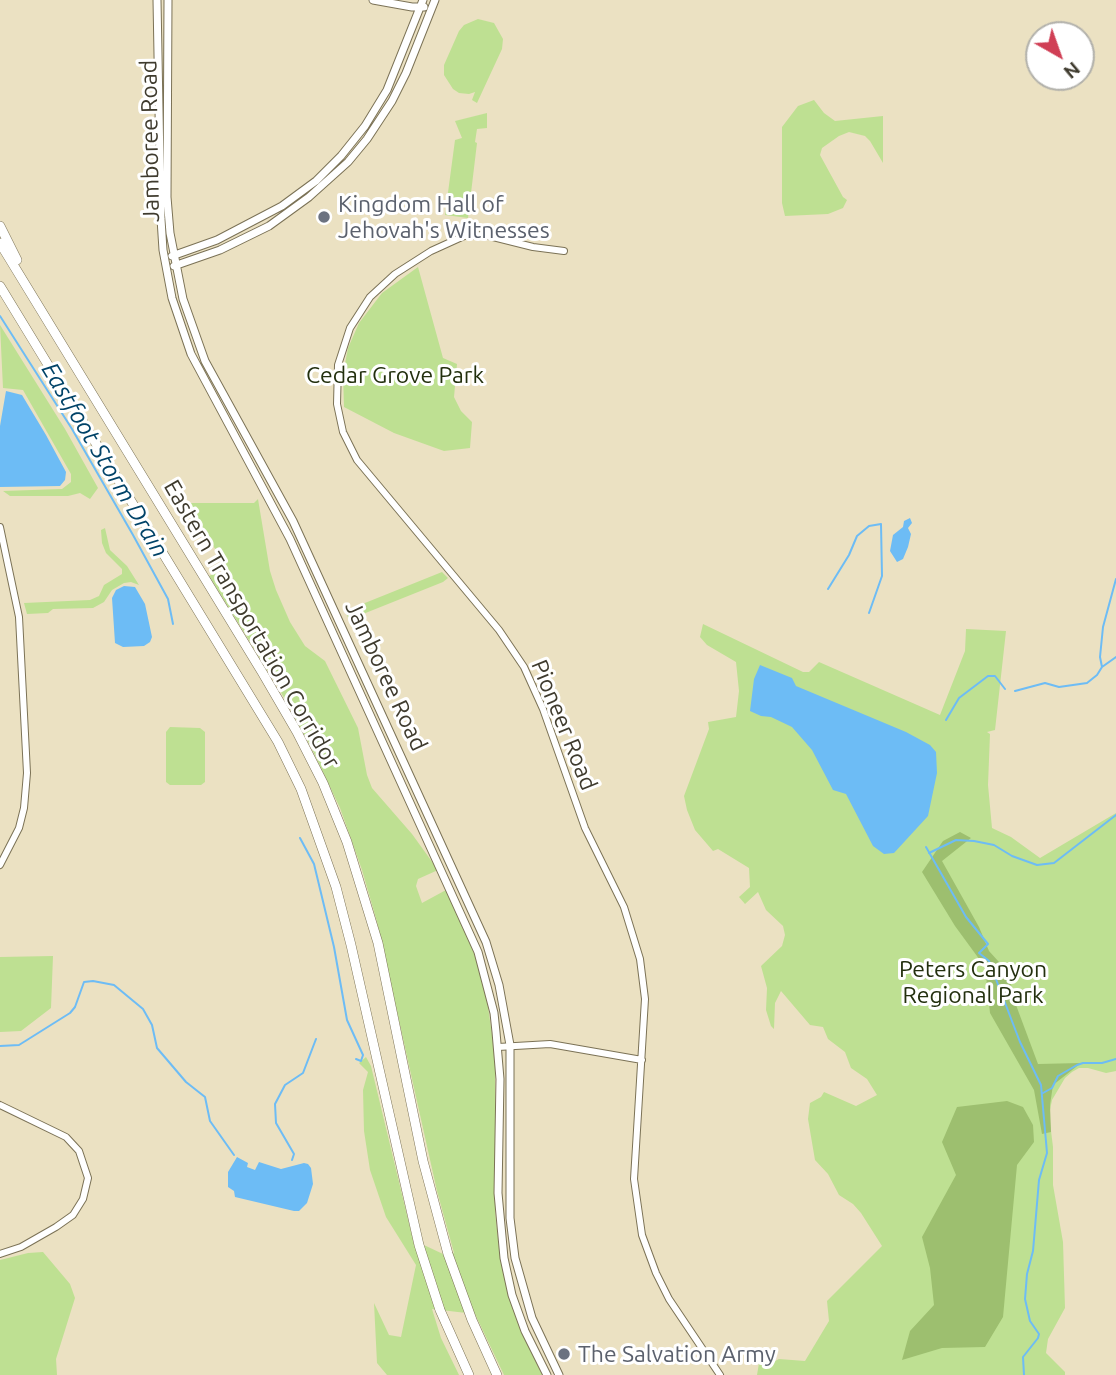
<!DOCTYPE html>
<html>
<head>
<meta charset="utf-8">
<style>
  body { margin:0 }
  #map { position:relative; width:1116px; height:1375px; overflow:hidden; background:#ebe1c2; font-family:Ubuntu,sans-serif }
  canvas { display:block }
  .north { position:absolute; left:1025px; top:21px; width:70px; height:70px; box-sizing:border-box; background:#fff; border:2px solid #b2b1ab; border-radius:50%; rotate:140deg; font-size:19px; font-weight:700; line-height:28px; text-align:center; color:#3f3b2e }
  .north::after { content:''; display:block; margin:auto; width:24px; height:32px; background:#d03f55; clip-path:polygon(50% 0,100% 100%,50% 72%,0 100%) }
</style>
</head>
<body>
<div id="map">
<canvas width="1116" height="1375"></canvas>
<div class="north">N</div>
</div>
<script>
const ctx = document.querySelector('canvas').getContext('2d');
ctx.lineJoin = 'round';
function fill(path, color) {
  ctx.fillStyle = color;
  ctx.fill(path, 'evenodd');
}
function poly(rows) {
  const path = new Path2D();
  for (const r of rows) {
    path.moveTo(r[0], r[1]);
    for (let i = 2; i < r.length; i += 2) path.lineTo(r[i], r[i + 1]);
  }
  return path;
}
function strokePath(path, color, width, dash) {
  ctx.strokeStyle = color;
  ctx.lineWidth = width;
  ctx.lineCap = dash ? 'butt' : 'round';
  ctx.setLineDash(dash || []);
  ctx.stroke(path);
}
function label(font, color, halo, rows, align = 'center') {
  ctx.font = font + ' Ubuntu,sans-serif';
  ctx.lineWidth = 6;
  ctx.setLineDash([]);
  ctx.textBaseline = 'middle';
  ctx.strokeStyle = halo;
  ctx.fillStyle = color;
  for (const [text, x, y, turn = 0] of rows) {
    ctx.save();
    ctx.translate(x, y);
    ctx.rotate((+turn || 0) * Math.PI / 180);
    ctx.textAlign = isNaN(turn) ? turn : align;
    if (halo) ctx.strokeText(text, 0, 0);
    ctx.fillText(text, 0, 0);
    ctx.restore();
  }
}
fill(poly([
  [478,19,494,23,503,39,502,49,477,103,472,100,475,92,469,94,459,93,453,89,444,75,444,65,459,31,464,25],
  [814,100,824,113,835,121,883,116,883,163,870,141,865,136,849,132,839,136,822,148,820,155,843,197,847,200,843,208,828,214,785,216,782,203,782,127,798,106],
  [487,113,487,128,477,129,475,142,477,143,468,218,445,215,455,140,462,138,455,121],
  [418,267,443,358,457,364,454,397,461,411,472,422,470,448,444,451,394,433,344,407,343,374,348,348,359,323,382,293],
  [0,325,65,429,98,488,90,499,80,493,68,496,10,496,3,491,62,489,71,482,71,474,23,390,3,388],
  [258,499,270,571,276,590,290,622,305,646,325,661,358,728,367,775,372,788,412,834,438,870,418,879,416,886,422,903,446,890,468,936,485,986,495,1056,495,1212,500,1256,517,1321,542,1375,504,1375,475,1314,432,1309,441,1338,459,1375,387,1375,377,1363,374,1303,389,1335,401,1337,416,1265,386,1217,370,1170,364,1131,363,1090,368,1072,359,1063,366,1057,371,1066,414,1244,426,1246,443,1254,454,1253,437,1191,377,922,362,870,340,808,310,745,278,687,209,576,215,573,231,585,234,581,188,503,254,503],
  [105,528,110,550,127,566,139,585,131,582,124,583,112,590,104,602,93,608,53,609,48,613,27,614,24,603,90,600,99,596,104,585,122,574,122,569,106,553,102,543,101,530],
  [442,572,448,578,443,582,363,614,355,620,354,630,345,611],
  [703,624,803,672,809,672,819,662,940,715,965,651,966,629,1006,631,995,730,987,732,990,734,988,785,992,828,1011,837,1040,858,1116,813,1116,1071,1106,1073,1088,1068,1079,1068,1072,1072,1065,1078,1052,1100,1049,1115,1053,1147,1053,1185,1063,1242,1065,1308,1048,1339,1046,1353,1065,1372,1065,1375,757,1375,759,1363,769,1364,779,1359,805,1361,829,1321,827,1301,882,1246,861,1213,853,1204,839,1195,828,1174,815,1160,808,1119,810,1103,821,1097,824,1092,856,1106,877,1095,867,1079,851,1068,845,1052,828,1039,823,1027,810,1025,781,991,775,1003,774,1029,771,1026,766,1010,767,988,761,966,782,946,785,935,783,926,766,910,758,892,745,904,739,897,750,887,749,868,718,849,713,851,695,830,687,810,684,796,709,729,708,722,736,717,739,691,736,662,707,645,700,637],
  [170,727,200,728,205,732,205,782,201,785,170,785,166,782,166,732],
  [53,956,51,1008,21,1031,0,1032,0,957],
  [43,1252,70,1284,75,1298,56,1359,57,1375,0,1375,0,1260,28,1253]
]), '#bee092');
fill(poly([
  [960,832,971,838,942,861,979,927,989,951,1008,972,1016,1005,1038,1064,1081,1063,1053,1085,1050,1105,1051,1132,1042,1134,1034,1090,990,1013,985,967,955,926,922,872,943,841],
  [1007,1101,1023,1107,1033,1125,1034,1142,1017,1165,1003,1317,985,1347,942,1348,902,1360,910,1331,934,1305,930,1268,922,1237,956,1175,942,1142,957,1107]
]), '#9dbf6f');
fill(poly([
  [6,391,22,395,46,435,66,472,65,480,60,486,0,487,0,426],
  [910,518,912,523,908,528,911,534,908,547,903,559,897,562,890,551,893,535,903,527,904,521],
  [124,586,135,587,145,604,152,637,150,642,144,646,123,647,115,643,112,598,116,590],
  [760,665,792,678,796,686,906,732,930,745,936,752,937,773,928,816,894,853,884,854,873,846,846,794,833,790,812,750,792,727,771,717,761,716,750,711,754,679],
  [237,1157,248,1163,247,1167,255,1170,259,1162,281,1169,304,1163,308,1164,311,1168,313,1184,307,1203,299,1211,294,1211,235,1197,234,1191,228,1187,228,1172]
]), '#6dbcf5');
strokePath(poly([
  [0,316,72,429,133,535,168,599,173,624],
  [828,589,849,555,857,536,869,526,881,524,882,576,869,613],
  [1102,667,1100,657,1103,627,1116,579],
  [1015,691,1045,683,1059,687,1087,683,1097,675,1102,667,1116,657],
  [946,720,959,698,988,676,995,676,1005,689],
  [300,838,314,864,334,947,347,1020,363,1055,361,1061,356,1059],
  [926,847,966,917,988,944,979,953,989,961,1020,1042,1041,1085,1047,1153,1039,1180,1033,1251,1027,1274,1025,1299,1030,1321,1039,1334,1038,1338,1023,1357,1024,1375],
  [929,853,956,840,974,841,994,845,1012,856,1037,865,1054,863,1116,815],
  [0,1046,19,1045,70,1013,75,1007,84,982,93,981,114,985,143,1009,152,1025,157,1048,186,1082,205,1097,210,1121,234,1155],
  [1043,1093,1052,1088,1058,1076,1077,1065,1083,1063,1102,1063,1116,1059],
  [292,1160,294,1154,276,1123,275,1104,285,1085,303,1073,316,1039]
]), '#6dbcf5', 2);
const minor = poly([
  [564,251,533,247,485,235,464,236,431,251,395,274,370,297,350,328,338,365,337,404,343,432,357,460,499,630,524,667,543,709,585,828,624,907,640,959,645,999,634,1179,642,1235,656,1273,669,1299,720,1375],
  [0,527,19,617,27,773,24,808,19,828,0,865],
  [498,1047,550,1044,642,1060],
  [0,1105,66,1137,79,1151,88,1178,83,1199,73,1215,56,1227,21,1247,0,1254]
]);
const major = poly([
  [157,0,161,219,163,250,172,298,191,354,290,539,478,952,494,1013,496,1032,500,1079,498,1193,504,1258,512,1295,525,1331,547,1375],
  [168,0,167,197,170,233,183,299,205,361,293,521,486,942,499,985,510,1045,510,1218,515,1258,532,1318,559,1375],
  [373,0,412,7,424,7],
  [172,256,217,240,282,206,316,181,341,156,365,126,387,90,423,0],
  [174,266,220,250,269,226,309,197,348,162,367,139,392,101,406,73,435,0]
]);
const highway = poly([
  [0,226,17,260],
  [0,243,262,672,297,732,323,783,347,842,378,943,423,1161,448,1254,472,1320,497,1375],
  [0,286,278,742,301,789,336,887,351,945,419,1245,440,1310,469,1375]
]);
strokePath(minor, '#7b7256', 8);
strokePath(major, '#7b7256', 9);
strokePath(highway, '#7b7256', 10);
strokePath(minor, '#fff', 6);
strokePath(major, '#fff', 7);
strokePath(highway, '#fff', 9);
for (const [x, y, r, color] of [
  [324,217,7,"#6b7280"],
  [564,1354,7,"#6b7280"]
]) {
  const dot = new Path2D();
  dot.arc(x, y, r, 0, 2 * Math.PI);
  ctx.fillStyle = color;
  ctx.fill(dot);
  strokePath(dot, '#fff', 2.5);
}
label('23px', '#3f3b2e', '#fff', [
  ["Jamboree Road",150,141,-91],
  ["Eastern Transportation Corridor",252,624,60],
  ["Jamboree Road",386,676,65],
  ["Pioneer Road",564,725,68]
]);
label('23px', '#5b616d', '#fff', [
  ["Kingdom Hall of",338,204],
  ["Jehovah's Witnesses",338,230],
  ["The Salvation Army",578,1354]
], 'left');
label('23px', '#23300e', '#fff', [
  ["Cedar Grove Park",395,375],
  ["Peters Canyon",973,969],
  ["Regional Park",973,995]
]);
label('italic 24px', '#014368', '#fff', [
  ["Eastfoot Storm Drain",105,460,59]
]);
</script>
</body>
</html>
